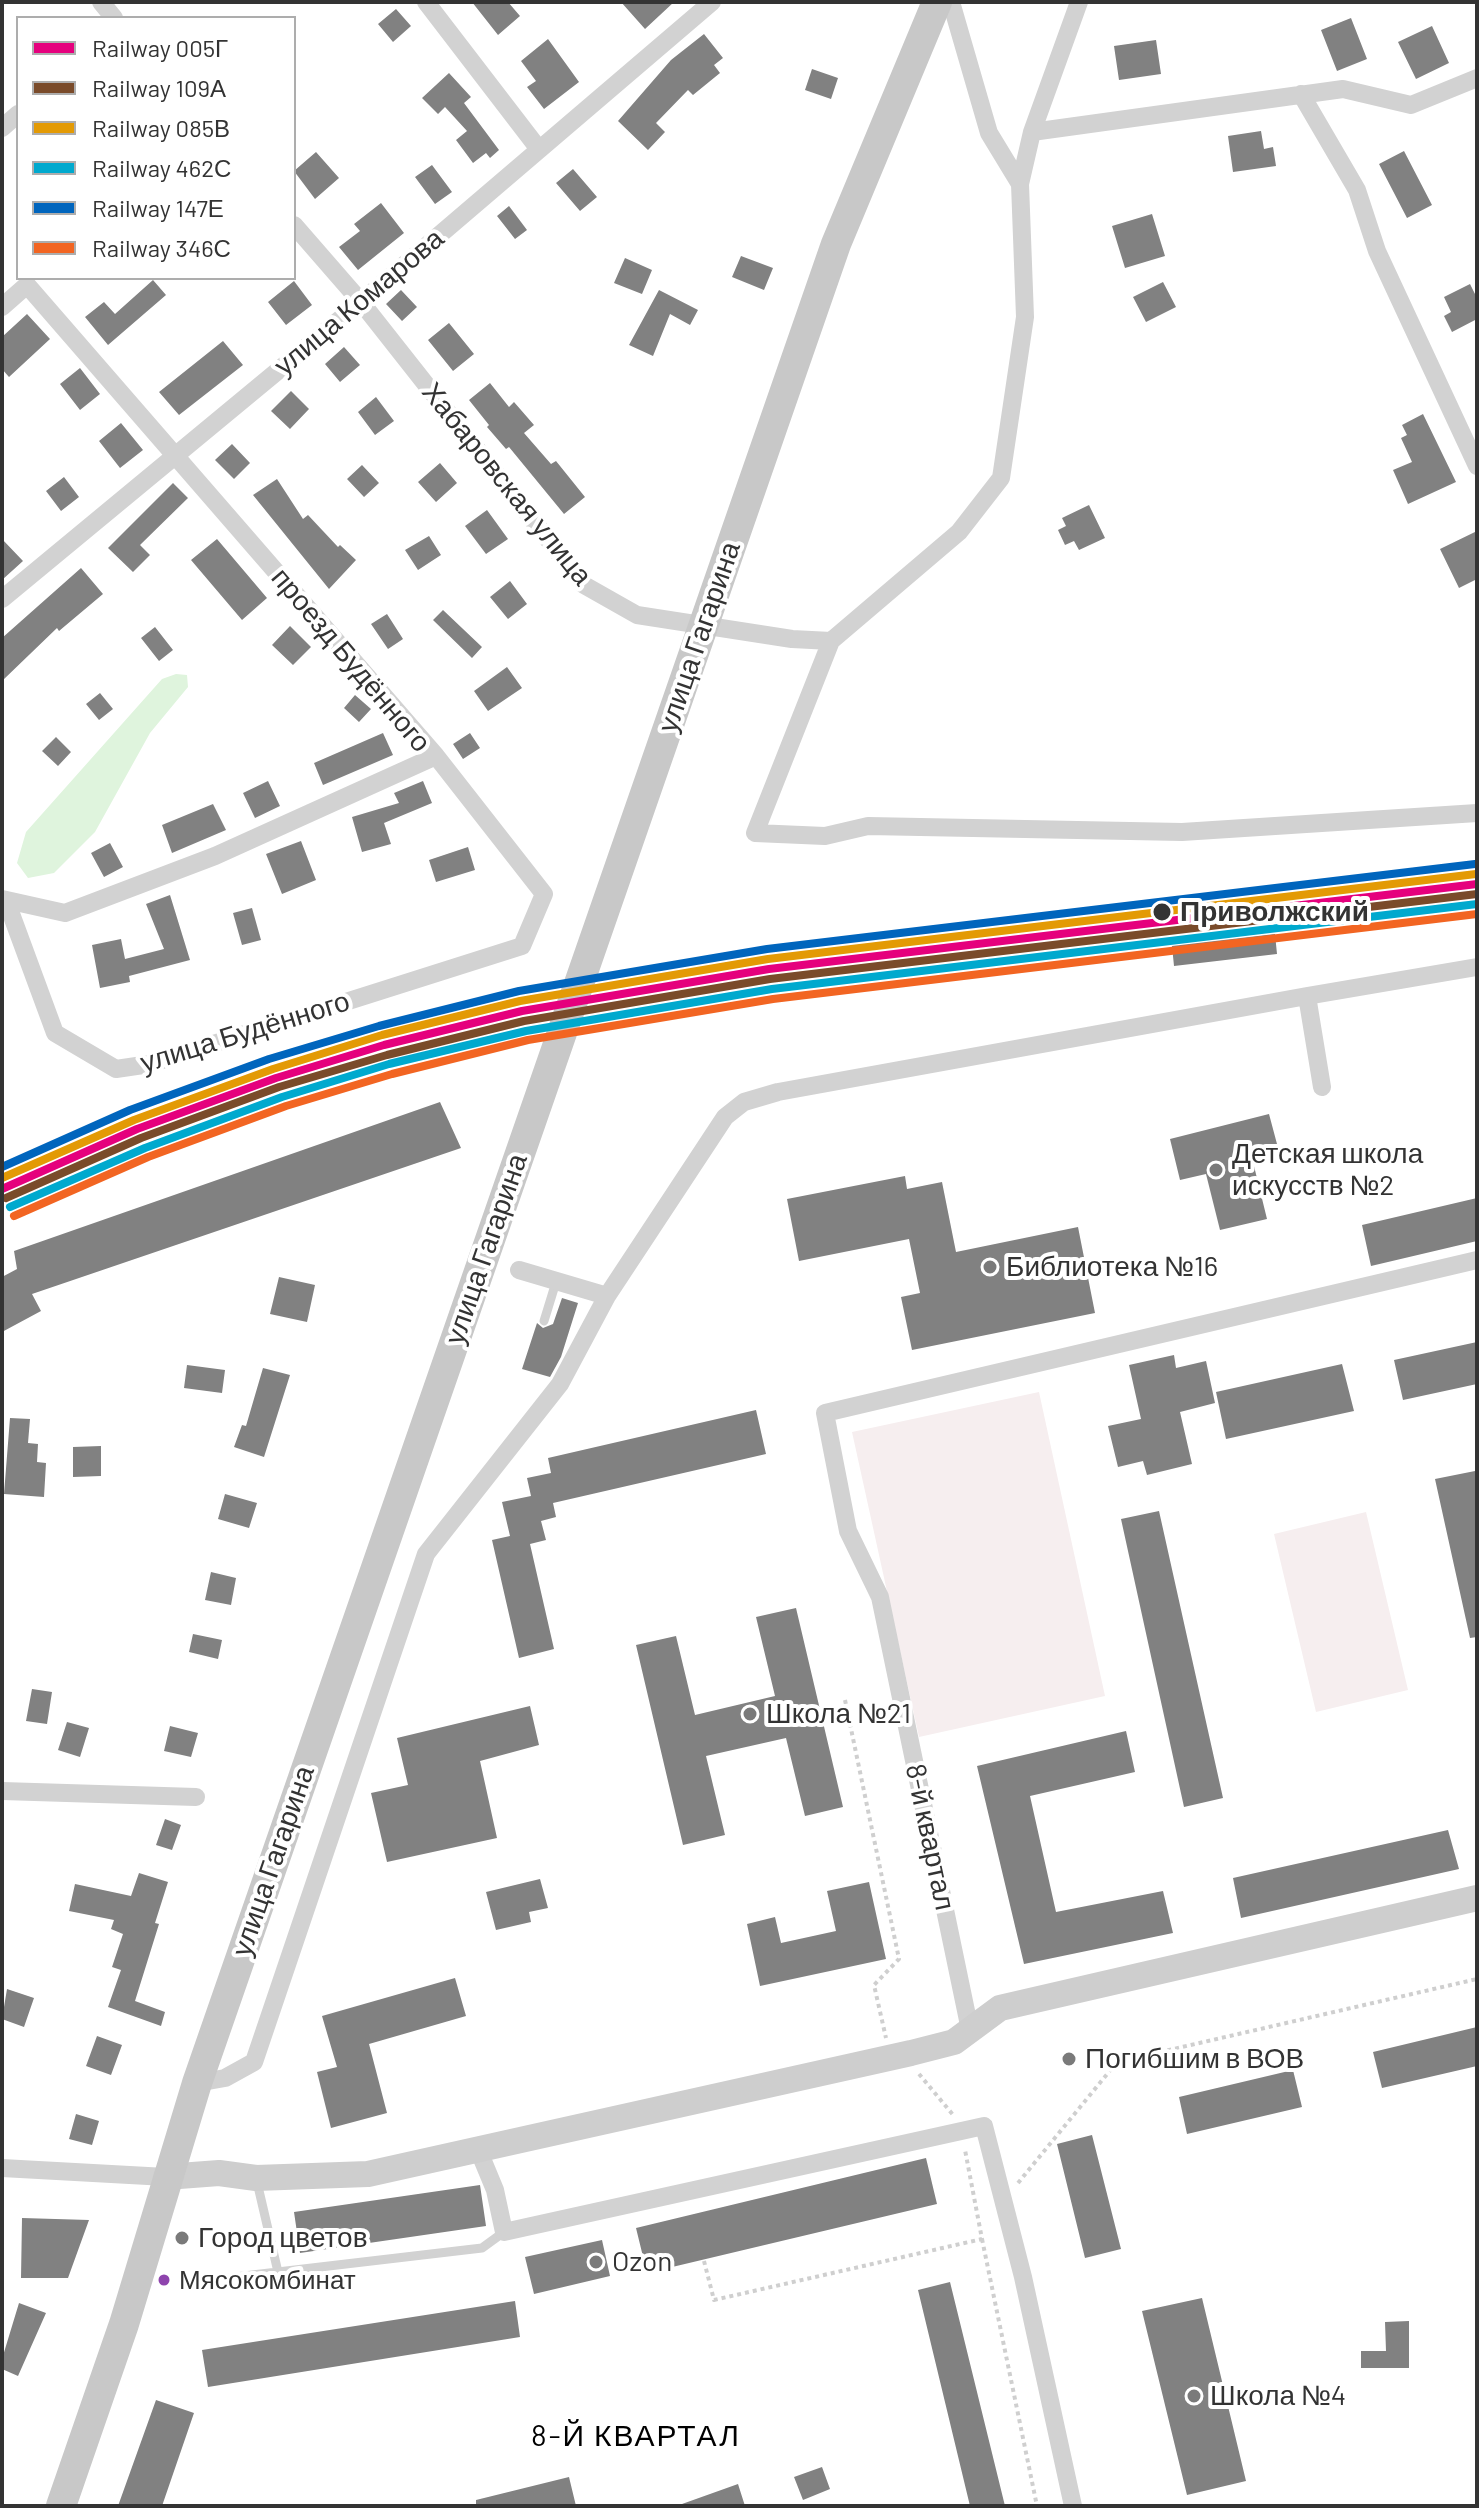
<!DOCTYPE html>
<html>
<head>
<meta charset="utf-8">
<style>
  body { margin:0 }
  #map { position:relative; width:1479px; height:2508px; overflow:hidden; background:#fff; font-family:Barlow,sans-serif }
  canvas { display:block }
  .frame { position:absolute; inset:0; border:4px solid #333; pointer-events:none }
  .legend { position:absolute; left:16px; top:16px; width:280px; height:264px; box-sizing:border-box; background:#fff; border:2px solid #adadad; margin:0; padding:10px 14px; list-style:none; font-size:24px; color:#333 }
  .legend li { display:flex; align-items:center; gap:16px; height:40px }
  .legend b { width:40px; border:2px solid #adadad }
</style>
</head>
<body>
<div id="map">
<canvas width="1479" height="2508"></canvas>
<div class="frame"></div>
<ul class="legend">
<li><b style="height:10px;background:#e5007d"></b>Railway 005Г</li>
<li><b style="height:10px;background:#7a4b2a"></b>Railway 109А</li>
<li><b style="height:10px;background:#e39a05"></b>Railway 085В</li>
<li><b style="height:10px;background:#00a9ce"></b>Railway 462С</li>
<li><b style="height:10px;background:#0065bd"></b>Railway 147Е</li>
<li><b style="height:10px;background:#f26522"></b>Railway 346С</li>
</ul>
</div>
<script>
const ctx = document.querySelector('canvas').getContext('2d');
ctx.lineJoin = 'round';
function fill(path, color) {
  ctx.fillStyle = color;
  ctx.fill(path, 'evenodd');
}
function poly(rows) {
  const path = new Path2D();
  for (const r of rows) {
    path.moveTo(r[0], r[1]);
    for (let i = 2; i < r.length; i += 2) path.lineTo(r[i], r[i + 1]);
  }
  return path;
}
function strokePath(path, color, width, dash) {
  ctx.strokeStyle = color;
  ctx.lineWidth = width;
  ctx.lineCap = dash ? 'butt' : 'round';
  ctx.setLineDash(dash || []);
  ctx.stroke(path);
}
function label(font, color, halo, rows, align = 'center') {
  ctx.font = font + ' Barlow,sans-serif';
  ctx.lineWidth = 8;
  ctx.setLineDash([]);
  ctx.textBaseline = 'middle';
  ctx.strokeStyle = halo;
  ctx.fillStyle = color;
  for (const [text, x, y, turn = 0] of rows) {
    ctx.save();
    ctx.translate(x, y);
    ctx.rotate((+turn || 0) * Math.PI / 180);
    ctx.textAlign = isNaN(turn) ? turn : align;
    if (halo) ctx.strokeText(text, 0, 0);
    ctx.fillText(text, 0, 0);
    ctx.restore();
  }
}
fill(poly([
  [1039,1392,1105,1696,919,1737,852,1432],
  [1366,1512,1408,1690,1316,1712,1274,1534]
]), '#f6eeef');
fill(poly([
  [176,674,187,675,188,687,150,733,95,832,54,873,28,878,17,863,26,832,162,679]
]), '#dff4dd');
fill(poly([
  [472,2,508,2,520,16,498,35],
  [621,2,674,2,645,29],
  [396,9,411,26,393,42,378,24],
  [1351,18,1367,59,1337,71,1321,30],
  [1432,26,1449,63,1416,79,1398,42],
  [704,34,723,58,714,65,720,73,693,95,688,90,656,123,665,132,648,150,618,121,671,60],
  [548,39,579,82,544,109,527,87,536,81,521,61],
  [1156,40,1161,74,1119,80,1114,46],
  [812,69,838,78,831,99,805,90],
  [449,73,471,97,464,103,499,150,490,158,486,153,473,163,456,140,467,131,445,107,438,114,422,98],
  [1261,131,1264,149,1273,147,1276,166,1233,172,1228,136],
  [1404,151,1432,205,1407,218,1379,164],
  [316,152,339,178,315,199,294,171],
  [432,165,452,192,435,204,415,177],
  [573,169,597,197,580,211,556,183],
  [381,203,404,233,358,270,339,247,360,231,354,224],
  [509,206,527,230,515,239,497,216],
  [1152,214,1165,256,1125,268,1112,226],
  [741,256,773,268,764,290,732,277],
  [625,258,652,270,642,294,614,283],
  [153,280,166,295,108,345,85,317,104,302,115,314],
  [294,281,312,305,286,325,268,302],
  [1163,282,1176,307,1146,322,1133,297],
  [1470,284,1477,298,1477,319,1452,332,1444,316,1451,312,1444,297],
  [401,290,417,307,402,321,386,304],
  [659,290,698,310,690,325,670,314,653,356,629,345],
  [27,314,50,339,9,377,2,369,2,337],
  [449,323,474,354,453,371,428,340],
  [223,341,243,365,179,415,159,392],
  [344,347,360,365,340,382,325,364],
  [80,368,100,394,80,410,60,384],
  [490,383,509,407,514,402,534,425,524,433,551,464,556,461,585,497,564,514,509,447,506,449,487,427,489,425,469,400],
  [291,391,309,409,290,429,271,411],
  [376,397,394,421,375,435,358,412],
  [1423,414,1456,482,1408,504,1393,470,1412,462,1401,438,1407,435,1402,425],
  [121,423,143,450,120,468,99,441],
  [232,444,250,463,234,479,215,460],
  [440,463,457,483,436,502,418,482],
  [362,465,379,483,364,497,347,479],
  [64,477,79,497,61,511,46,491],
  [277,479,303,519,308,515,338,547,340,545,356,560,329,589,253,495],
  [173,483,188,498,140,545,150,555,133,572,108,548],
  [1089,505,1105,538,1079,550,1074,541,1065,545,1058,530,1066,526,1062,518],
  [487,510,508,539,486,554,465,526],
  [1477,531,1477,579,1459,588,1440,549],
  [429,536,441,555,418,570,405,550],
  [2,539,23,561,2,580],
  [217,539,267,598,242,620,191,560],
  [81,568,103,594,59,631,57,628,2,681,2,638],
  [510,581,527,604,508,619,490,597],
  [443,610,482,647,472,658,433,620],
  [387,614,403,639,388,649,371,624],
  [290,626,311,647,293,665,272,645],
  [155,627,173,650,159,661,141,638],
  [507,667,522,688,488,711,474,691],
  [100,693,113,709,99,720,86,704],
  [355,695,371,709,359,722,344,708],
  [383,733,393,755,323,785,314,763],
  [470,733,480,748,463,759,453,744],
  [56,737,71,752,58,766,42,751],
  [268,781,280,806,255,818,243,793],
  [423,781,432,803,384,823,391,844,362,852,352,817,399,803,394,793],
  [213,804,226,830,172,853,162,825],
  [301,841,316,880,282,894,266,854],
  [110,843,123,867,104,877,91,853],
  [468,847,475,870,436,882,429,860],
  [170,895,190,960,129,976,130,982,100,988,92,945,121,939,125,959,164,949,146,904],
  [252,908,261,940,242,945,233,913],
  [1275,934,1277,954,1174,966,1172,946],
  [440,1102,461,1148,32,1294,41,1311,2,1332,2,1277,17,1269,14,1251],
  [1269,1114,1281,1159,1254,1166,1267,1219,1220,1230,1206,1174,1180,1180,1170,1139],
  [905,1176,907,1189,942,1182,956,1252,1078,1227,1095,1313,912,1350,901,1297,920,1293,909,1239,799,1261,787,1199],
  [1477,1198,1477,1241,1371,1266,1362,1225],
  [279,1277,315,1285,307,1322,270,1314],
  [562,1298,578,1303,561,1357,550,1377,522,1369,537,1323,543,1328,553,1324],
  [1477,1342,1477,1384,1403,1400,1394,1360],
  [1174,1355,1176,1368,1206,1361,1215,1403,1180,1412,1192,1464,1147,1475,1143,1461,1118,1467,1108,1426,1141,1419,1129,1365],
  [1342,1364,1354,1411,1226,1439,1216,1392],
  [187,1365,225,1370,222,1393,184,1388],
  [263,1368,290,1375,264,1457,234,1447,242,1425,246,1426],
  [756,1410,766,1454,553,1503,556,1517,541,1521,546,1540,530,1544,554,1649,519,1658,492,1540,510,1536,502,1502,531,1496,527,1478,551,1473,548,1458],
  [10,1418,30,1419,28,1443,38,1444,37,1462,46,1463,44,1497,4,1494],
  [101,1446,101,1476,73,1477,73,1447],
  [1475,1471,1477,1637,1470,1638,1435,1479],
  [225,1494,257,1503,249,1528,218,1519],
  [1159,1511,1223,1798,1184,1807,1121,1519],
  [211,1572,236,1578,231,1605,205,1600],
  [796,1608,843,1807,805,1816,786,1738,706,1756,725,1835,683,1845,636,1645,676,1636,695,1715,775,1696,756,1617],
  [193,1634,222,1640,218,1659,189,1652],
  [32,1689,52,1692,47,1724,26,1721],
  [530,1706,539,1745,480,1761,497,1838,387,1862,371,1793,408,1785,397,1738],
  [67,1722,89,1728,80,1757,58,1750],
  [170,1726,198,1733,191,1757,164,1751],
  [1126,1731,1135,1772,1030,1796,1056,1912,1163,1891,1173,1933,1024,1964,977,1766],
  [165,1819,181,1825,172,1850,156,1845],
  [1448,1830,1459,1869,1241,1918,1233,1878],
  [139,1873,168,1882,155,1923,159,1924,135,2001,165,2012,161,2026,108,2007,121,1970,112,1967,123,1934,111,1929,114,1920,69,1911,75,1884,131,1896],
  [540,1879,548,1908,529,1912,531,1922,496,1930,486,1892],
  [869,1882,886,1959,760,1986,747,1924,775,1917,781,1943,836,1931,827,1891],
  [455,1978,466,2016,369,2044,387,2113,331,2128,317,2072,337,2067,322,2016],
  [7,1989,34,1998,24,2027,2,2019],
  [1477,2027,1477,2066,1382,2088,1373,2052],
  [97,2036,122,2045,111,2075,86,2066],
  [1293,2070,1302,2107,1187,2134,1179,2097],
  [76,2114,99,2121,92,2145,69,2139],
  [1092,2135,1121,2249,1085,2258,1057,2144],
  [926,2158,937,2204,647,2273,636,2228],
  [480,2185,486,2226,300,2253,294,2212],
  [22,2218,89,2220,68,2278,21,2278],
  [602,2240,610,2276,534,2294,525,2257],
  [950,2282,1005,2506,970,2506,918,2290],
  [1202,2298,1246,2481,1187,2495,1142,2311],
  [515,2301,520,2337,208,2387,202,2350],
  [19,2303,46,2313,18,2376,2,2369,2,2359],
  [1409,2321,1409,2368,1361,2368,1361,2351,1386,2351,1385,2322],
  [156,2400,194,2413,162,2506,118,2506],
  [822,2467,830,2489,803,2500,794,2477],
  [569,2477,576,2506,476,2506,476,2500],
  [738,2484,745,2506,683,2506,682,2504]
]), '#818181');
strokePath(poly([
  [845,1700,899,1959,874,1985,886,2038],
  [919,2074,954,2116],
  [1018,2183,1117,2062,1477,1979],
  [982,2239,1037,2506],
  [704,2261,714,2300,982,2239,965,2150]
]), '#cfcfcf', 4, [4, 4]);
strokePath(poly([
  [544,1321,556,1282],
  [257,2182,278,2272],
  [201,2281,482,2248,504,2232]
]), '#d2d2d2', 9);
strokePath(poly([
  [101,2,114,18],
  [426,2,538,148],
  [951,2,989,133,1020,184,1025,317,1001,478,959,532,831,641,755,833,825,836,868,826,1182,832,1477,813],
  [1301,94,1357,190,1377,251,1477,466],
  [2,128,18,114],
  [1032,132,1343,89,1411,105,1477,78],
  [1020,184,1032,132,1079,2],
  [294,225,361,302,584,585,637,615,792,639,831,641],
  [2,307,27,285,436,756,215,856,65,913,2,899],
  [2,599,361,302,712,2],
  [6,900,55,1033,116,1069,150,1064,522,946,544,894,436,756],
  [1307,996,1477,967],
  [519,1270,607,1296],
  [2,1791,196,1797],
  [970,2030,880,1597,848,1531,825,1413,1477,1260],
  [197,2083,225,2078,254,2062,426,1554,560,1384,607,1296,725,1117,744,1102,778,1092,1307,996,1322,1087],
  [478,2149,495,2190,504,2232,984,2126,1023,2277,1073,2506],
  [2,2168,166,2177]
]), '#d2d2d2', 18);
strokePath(poly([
  [166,2177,219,2173,256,2178,368,2174,911,2053,954,2042,1000,2008,1477,1898]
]), '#cecece', 26);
strokePath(poly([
  [61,2506,124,2324,197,2083,836,244,937,2]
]), '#c8c8c8', 30);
strokePath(poly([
  [2,1189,137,1129,276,1078,384,1045,522,1011,769,969,1477,884]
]), '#e5007d', 8);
strokePath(poly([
  [6,1198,141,1138,279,1087,387,1055,524,1021,770,979,1477,894]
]), '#7a4b2a', 8);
strokePath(poly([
  [2,1178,134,1120,273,1069,382,1035,520,1001,768,959,1476,874]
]), '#e39a05', 8);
strokePath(poly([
  [10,1207,145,1148,282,1097,389,1064,526,1031,772,989,1477,904]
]), '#00a9ce', 8);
strokePath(poly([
  [2,1167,130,1110,269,1059,379,1026,519,991,767,949,1475,864]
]), '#0065bd', 8);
strokePath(poly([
  [14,1216,148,1157,286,1106,392,1074,528,1040,773,999,1477,914]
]), '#f26522', 8);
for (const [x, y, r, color] of [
  [1162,912,10,"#333"],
  [1216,1170,8,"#7a7a7a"],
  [990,1267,8,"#7a7a7a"],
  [750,1714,8,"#7a7a7a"],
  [1069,2059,8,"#7a7a7a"],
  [182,2238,8,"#7a7a7a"],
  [596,2262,8,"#7a7a7a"],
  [164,2280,7,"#8e44ad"],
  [1194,2396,8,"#7a7a7a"]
]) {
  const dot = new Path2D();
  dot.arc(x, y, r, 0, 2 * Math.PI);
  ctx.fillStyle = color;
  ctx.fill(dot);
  strokePath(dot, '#fff', 3);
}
label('26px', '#333', '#fff', [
  ["Мясокомбинат",179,2280]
], 'left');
label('28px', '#333', '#fff', [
  ["улица Комарова",359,302,-40],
  ["Хабаровская улица",507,484,51],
  ["улица Гагарина",699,637,-71],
  ["проезд Будённого",351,660,50],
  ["улица Будённого",245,1032,-17],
  ["улица Гагарина",486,1249,-71],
  ["8-й квартал",930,1837,78],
  ["улица Гагарина",273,1861,-71]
]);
label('bold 28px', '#333', '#fff', [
  ["Приволжский",1180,912]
], 'left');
label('28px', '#333', '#fff', [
  ["Детская школа",1232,1154],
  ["искусств №2",1232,1186],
  ["Библиотека №16",1006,1267],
  ["Школа №21",766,1714],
  ["Погибшим в ВОВ",1085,2059],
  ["Город цветов",198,2238],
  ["Ozon",612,2262],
  ["Школа №4",1210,2396]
], 'left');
ctx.letterSpacing = '2px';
label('30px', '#000', '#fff', [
  ["8-Й КВАРТАЛ",636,2436]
]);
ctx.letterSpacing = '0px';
</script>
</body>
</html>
